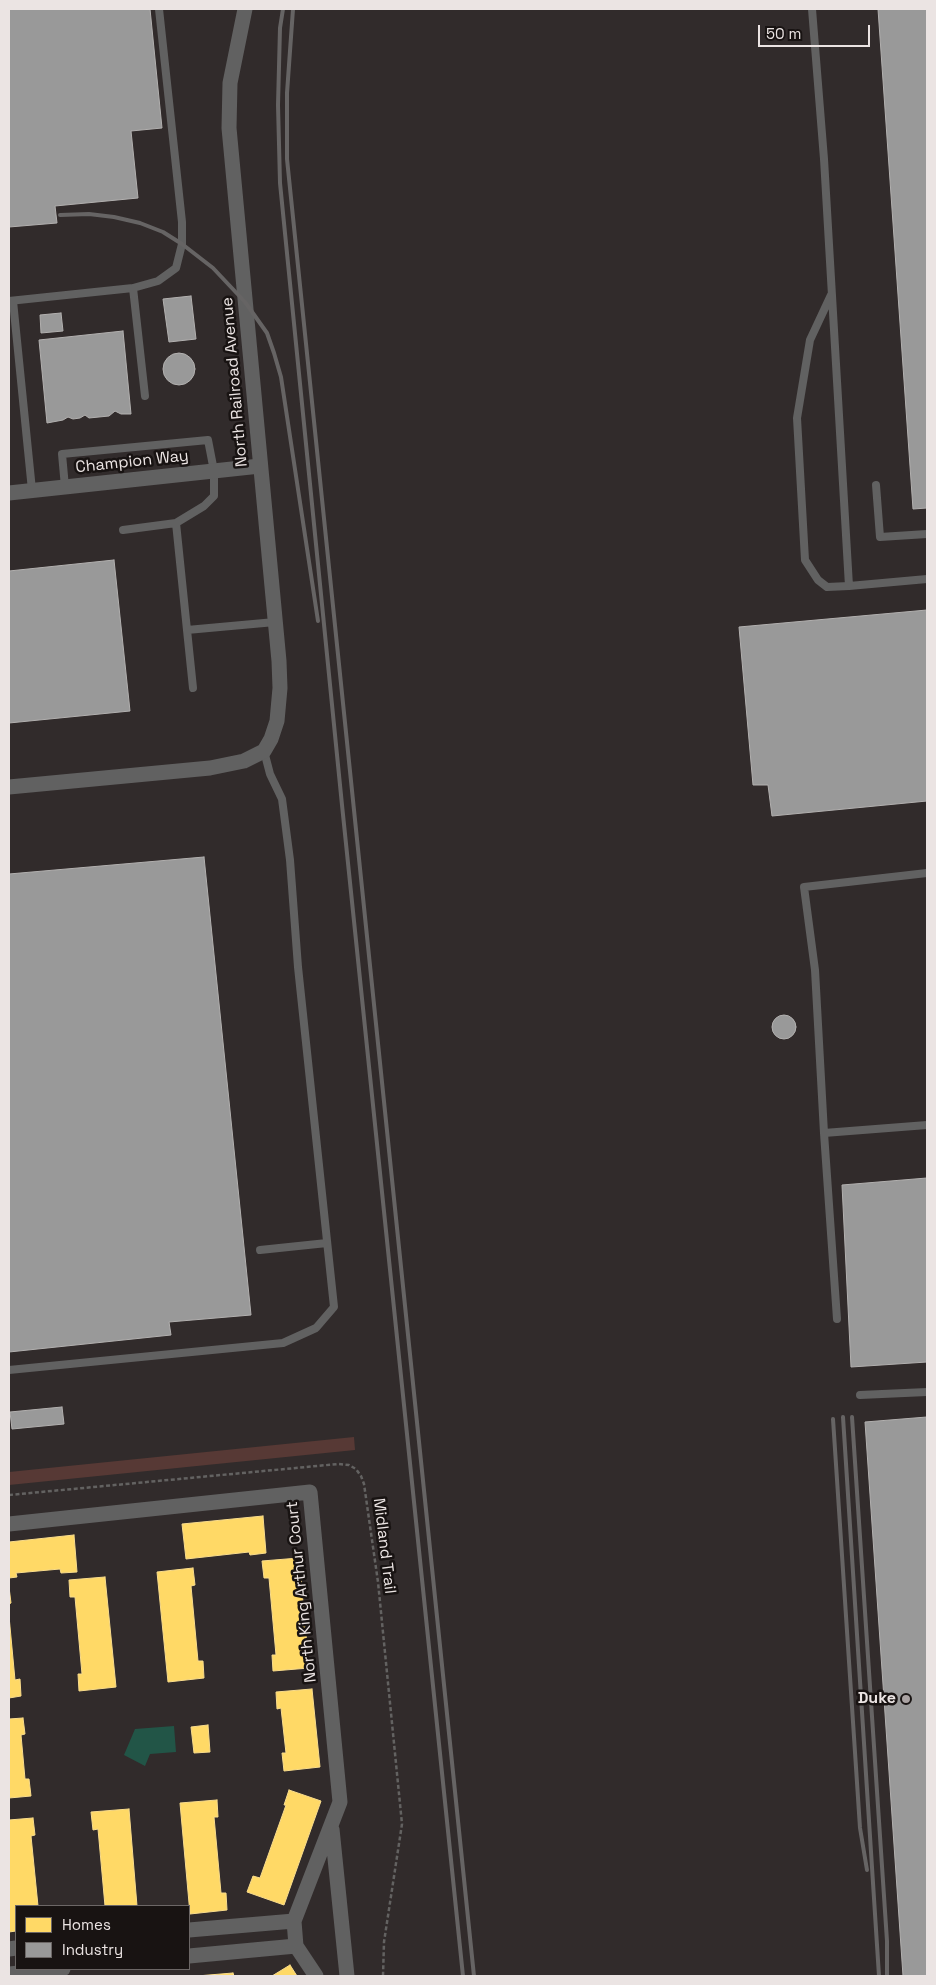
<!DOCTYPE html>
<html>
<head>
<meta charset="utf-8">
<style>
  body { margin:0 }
  #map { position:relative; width:936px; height:1985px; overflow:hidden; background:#312b2b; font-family:"Space Grotesk",sans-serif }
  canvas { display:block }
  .frame { position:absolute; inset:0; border:10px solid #ebe4e3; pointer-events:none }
  .legend { position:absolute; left:15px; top:1905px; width:175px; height:65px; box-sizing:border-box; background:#181312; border:1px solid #6c6766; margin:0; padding:6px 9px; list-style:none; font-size:15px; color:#ebe4e3 }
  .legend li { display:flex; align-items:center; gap:10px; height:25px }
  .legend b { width:25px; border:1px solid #6c6766 }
  .scale { position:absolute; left:758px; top:25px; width:112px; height:22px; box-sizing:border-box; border:2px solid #ebe4e3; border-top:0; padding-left:6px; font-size:15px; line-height:18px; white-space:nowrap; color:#ebe4e3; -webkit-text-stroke:4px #181312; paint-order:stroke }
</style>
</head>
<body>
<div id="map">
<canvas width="936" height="1985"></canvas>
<div class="frame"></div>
<ul class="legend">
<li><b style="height:14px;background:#ffd966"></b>Homes</li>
<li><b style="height:14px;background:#999"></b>Industry</li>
</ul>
<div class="scale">50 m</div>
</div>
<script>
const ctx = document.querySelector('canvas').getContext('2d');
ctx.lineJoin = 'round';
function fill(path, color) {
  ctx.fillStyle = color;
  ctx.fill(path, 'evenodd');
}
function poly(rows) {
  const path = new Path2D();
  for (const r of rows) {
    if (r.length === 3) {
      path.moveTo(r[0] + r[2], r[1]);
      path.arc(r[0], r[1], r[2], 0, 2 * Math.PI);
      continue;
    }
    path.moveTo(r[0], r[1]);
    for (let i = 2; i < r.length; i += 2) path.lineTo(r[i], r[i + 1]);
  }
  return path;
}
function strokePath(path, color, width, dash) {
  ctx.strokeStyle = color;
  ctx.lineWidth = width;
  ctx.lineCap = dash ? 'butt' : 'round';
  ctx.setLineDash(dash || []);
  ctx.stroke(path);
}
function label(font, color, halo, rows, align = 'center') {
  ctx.font = font + ' "Space Grotesk",sans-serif';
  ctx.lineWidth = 5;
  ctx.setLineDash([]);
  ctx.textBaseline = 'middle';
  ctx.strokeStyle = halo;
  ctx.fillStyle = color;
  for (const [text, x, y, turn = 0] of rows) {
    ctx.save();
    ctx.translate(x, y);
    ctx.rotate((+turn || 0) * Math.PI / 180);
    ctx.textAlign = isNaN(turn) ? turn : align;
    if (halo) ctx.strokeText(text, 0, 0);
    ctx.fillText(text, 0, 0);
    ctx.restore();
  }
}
fill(poly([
  [354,1437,355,1450,9,1485,9,1472]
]), '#573935');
fill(poly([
  [174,1726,176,1752,150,1754,145,1766,124,1755,135,1729]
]), '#225547');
const homes = poly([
  [263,1516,266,1553,250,1555,249,1552,186,1559,182,1524,263,1516],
  [74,1535,77,1572,61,1573,60,1569,16,1573,17,1577,9,1578,9,1542,74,1535],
  [299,1558,309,1668,273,1671,272,1655,276,1655,269,1578,264,1578,262,1561,299,1558],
  [193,1568,195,1585,191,1586,198,1661,203,1661,204,1678,168,1682,157,1572,193,1568],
  [105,1577,116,1687,79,1691,78,1674,82,1674,75,1597,70,1597,69,1580,105,1577],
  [9,1587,11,1603,9,1604,9,1587],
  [9,1616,15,1680,20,1679,21,1696,9,1698,9,1616],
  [312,1689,320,1767,284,1771,282,1753,286,1753,281,1708,277,1709,276,1692,312,1689],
  [23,1718,25,1734,21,1735,25,1779,29,1779,31,1796,9,1798,9,1719,23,1718],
  [208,1725,210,1752,194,1753,191,1727,208,1725],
  [289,1790,321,1801,284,1905,247,1892,253,1876,260,1878,286,1805,284,1805,289,1790],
  [217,1800,218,1817,214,1817,221,1893,226,1893,227,1910,190,1914,180,1803,217,1800],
  [129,1809,137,1906,100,1906,105,1906,98,1829,93,1830,91,1812,129,1809],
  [33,1818,35,1835,31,1836,38,1906,16,1906,16,1931,9,1932,9,1820,33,1818],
  [290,1965,297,1976,272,1976,290,1965],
  [233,1973,234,1976,197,1976,233,1973]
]);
fill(homes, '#ffd966');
strokePath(homes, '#f9dc8c', 1);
const industry = poly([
  [9,9,150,9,162,128,131,131,138,198,55,206,57,223,9,227,9,9],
  [878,9,927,9,927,508,913,509,878,9],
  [191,296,196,339,169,342,163,299,191,296],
  [61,313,63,331,41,333,40,315,61,313],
  [123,331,131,414,121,414,115,411,109,416,89,418,85,415,80,418,73,419,68,417,63,420,47,423,39,340,123,331],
  [179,369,16],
  [114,560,130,711,9,723,9,571,114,560],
  [927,610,927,801,772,816,768,785,753,785,739,627,927,610],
  [204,857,251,1315,169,1322,171,1335,9,1352,9,874,204,857],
  [784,1027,12],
  [927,1178,927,1362,851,1367,842,1185,927,1178],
  [62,1407,64,1424,12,1429,10,1412,62,1407],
  [927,1417,927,1976,903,1976,865,1422,927,1417]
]);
fill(industry, '#999');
strokePath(industry, '#b2b0af', 1);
strokePath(poly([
  [9,1495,338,1464,349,1465,356,1469,361,1476,364,1484,378,1582,402,1824,384,1942,383,1976]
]), '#636261', 2.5, [4, 2.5]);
strokePath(poly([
  [812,9,824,159,849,586,927,579],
  [133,288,145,396],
  [831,295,810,340,797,418,805,560,818,580,827,587,849,586],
  [9,301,133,288,158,281,176,268,182,244,182,222,159,9],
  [13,301,32,490],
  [876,485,880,537,927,534],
  [65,487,62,454,208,440,214,471,214,496,204,506,176,523],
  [123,530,176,523,187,630,275,622],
  [187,630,193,688],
  [927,873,804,887,815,970,824,1133,927,1125],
  [824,1133,837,1319],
  [260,1250,327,1243],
  [9,1370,283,1343,316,1328,334,1307,298,967,290,860,282,799,270,774,264,751],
  [860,1395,927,1392]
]), '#616161', 8);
strokePath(poly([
  [9,493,260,466],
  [9,787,210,768,244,761,264,751,271,739,277,721,280,688,279,661,229,128,230,83,245,9],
  [9,1524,310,1492,340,1802,294,1921,296,1946,316,1976],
  [332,1829,347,1976],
  [189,1930,294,1921],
  [9,1949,16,1948],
  [189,1956,296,1946],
  [9,1974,63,1969]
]), '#616161', 15);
strokePath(poly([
  [283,9,280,28,278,105,280,183,342,805,463,1976],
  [293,9,287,93,287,159,474,1976],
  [60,215,89,214,114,217,140,223,163,232,182,244,213,268,245,302,267,333,274,353,281,377,318,621],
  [843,1417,879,1976],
  [852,1417,887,1941,887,1976],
  [833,1419,860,1828,867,1870]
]), '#666464', 4);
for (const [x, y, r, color] of [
  [906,1699,5,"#aaa3a3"]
]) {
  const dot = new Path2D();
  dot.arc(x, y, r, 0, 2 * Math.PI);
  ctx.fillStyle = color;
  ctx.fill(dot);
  strokePath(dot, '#181312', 2);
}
label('16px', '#ebe4e3', '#181312', [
  ["North Railroad Avenue",235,382,-95],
  ["Champion Way",132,462,-6],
  ["Midland Trail",384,1546,83],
  ["North King Arthur Court",302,1592,-96]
]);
label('bold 16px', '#ebe4e3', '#181312', [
  ["Duke",896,1699]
], 'right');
</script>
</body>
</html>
